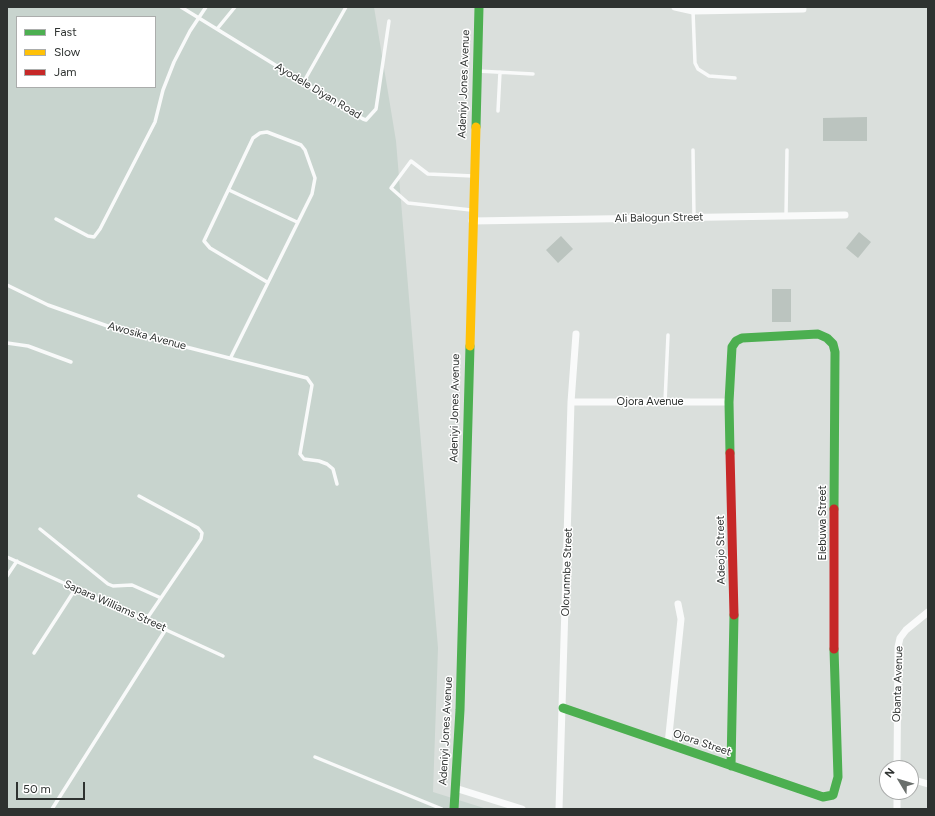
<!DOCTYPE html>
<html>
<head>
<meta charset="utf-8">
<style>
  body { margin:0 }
  #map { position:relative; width:935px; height:816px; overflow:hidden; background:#dadfdc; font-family:Figtree,sans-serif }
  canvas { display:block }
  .frame { position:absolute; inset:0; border:8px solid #2e3230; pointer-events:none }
  .legend { position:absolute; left:16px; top:16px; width:140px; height:72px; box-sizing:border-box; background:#fff; border:1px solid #abadac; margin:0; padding:5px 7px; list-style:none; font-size:12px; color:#2e3230 }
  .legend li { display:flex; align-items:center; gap:8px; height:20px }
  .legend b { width:20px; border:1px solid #abadac }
  .north { position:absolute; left:879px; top:760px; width:40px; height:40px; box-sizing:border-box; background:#fff; border:1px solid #abadac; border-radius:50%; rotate:308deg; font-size:11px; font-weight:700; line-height:16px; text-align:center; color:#2e3230 }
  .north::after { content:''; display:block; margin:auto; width:14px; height:18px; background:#6a6f6c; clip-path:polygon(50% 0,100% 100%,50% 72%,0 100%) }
  .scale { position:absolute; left:16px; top:782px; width:69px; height:18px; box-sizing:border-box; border:2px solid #2e3230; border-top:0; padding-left:5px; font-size:12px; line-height:14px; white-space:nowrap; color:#2e3230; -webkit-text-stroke:3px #fff; paint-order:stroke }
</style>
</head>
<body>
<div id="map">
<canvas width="935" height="816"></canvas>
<div class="frame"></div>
<ul class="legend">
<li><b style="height:5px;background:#4caf50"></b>Fast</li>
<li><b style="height:5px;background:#ffc107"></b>Slow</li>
<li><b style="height:5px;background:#c62828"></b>Jam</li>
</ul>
<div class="north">N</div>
<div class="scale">50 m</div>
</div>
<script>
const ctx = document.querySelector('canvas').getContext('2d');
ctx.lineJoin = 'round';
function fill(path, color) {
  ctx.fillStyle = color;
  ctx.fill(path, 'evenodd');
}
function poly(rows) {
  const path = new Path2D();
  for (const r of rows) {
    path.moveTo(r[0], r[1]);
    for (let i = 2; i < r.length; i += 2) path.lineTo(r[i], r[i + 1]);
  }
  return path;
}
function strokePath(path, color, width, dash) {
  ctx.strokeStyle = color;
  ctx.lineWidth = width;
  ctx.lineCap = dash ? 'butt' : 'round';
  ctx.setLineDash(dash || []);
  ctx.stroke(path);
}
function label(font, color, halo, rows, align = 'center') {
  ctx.font = font + ' Figtree,sans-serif';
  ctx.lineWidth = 3;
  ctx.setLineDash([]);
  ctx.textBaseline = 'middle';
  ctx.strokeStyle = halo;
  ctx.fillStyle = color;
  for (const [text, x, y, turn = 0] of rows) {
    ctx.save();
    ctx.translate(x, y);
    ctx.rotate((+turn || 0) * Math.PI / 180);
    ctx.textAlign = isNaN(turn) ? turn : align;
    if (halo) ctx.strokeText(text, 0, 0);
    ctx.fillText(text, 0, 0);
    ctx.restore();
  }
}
fill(poly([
  [7,7,374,7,396,141,438,648,433,792,487,809,7,809],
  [17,17,155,17,155,87,17,87]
]), '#c8d4ce');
fill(poly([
  [867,117,867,141,823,141,823,118],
  [859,232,871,242,858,258,846,248],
  [561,236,573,249,558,263,546,250],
  [772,289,791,289,791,322,772,322]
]), '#bbc4bf');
strokePath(poly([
  [181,7,363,119,366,120,376,109,389,21],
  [693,11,695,63,698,69,709,76,735,78],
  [217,29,235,7],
  [478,71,533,74],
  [303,83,346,7],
  [498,111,500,72],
  [693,150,694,217],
  [229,190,297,222],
  [471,210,408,203,391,188,411,161,428,174,473,176],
  [786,216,787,150],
  [56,219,88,236,94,237,100,229,155,122,163,90,174,62,190,31,206,7],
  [7,285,48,305,116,329,307,378,312,385,300,454,304,459,319,461,327,464,333,469,337,484],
  [7,343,28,346,71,362],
  [231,357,312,194,315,178,305,150,301,145,267,132,260,133,253,138,204,241,210,248,267,282],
  [665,402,668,335],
  [139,496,198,528,202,533,201,539,146,620],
  [40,529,108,584,113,586,132,585,161,598],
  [7,557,223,656],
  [7,576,17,561],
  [34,653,76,588],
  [315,757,442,809],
  [52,809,166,629]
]), '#f9fafa', 3.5);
strokePath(poly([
  [675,7,693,11,803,9],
  [472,221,845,215],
  [571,402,729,402],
  [668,744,681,619,678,604],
  [897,768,898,647,900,638,906,630,928,612],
  [911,779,928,784],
  [455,788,522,809],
  [897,792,897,809],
  [559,809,571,402,576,334]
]), '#f9fafa', 7);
strokePath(poly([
  [476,127,479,7],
  [730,453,729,402,732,347,736,341,742,338,818,334,827,338,833,344,835,352,834,509],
  [563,708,823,797,833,795,838,777,834,649],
  [731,766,734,615],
  [454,809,460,710,470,346]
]), '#4caf50', 9);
strokePath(poly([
  [470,346,476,127]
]), '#ffc107', 9);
strokePath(poly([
  [730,453,734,615],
  [834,649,834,509]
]), '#c62828', 9);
label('11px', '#2e3230', '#fff', [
  ["Adeniyi Jones Avenue",464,84,-88],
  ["Ayodele Diyan Road",318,91,31],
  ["Ali Balogun Street",659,218,-1],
  ["Awosika Avenue",147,336,15],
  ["Ojora Avenue",650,402],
  ["Adeniyi Jones Avenue",455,408,-89],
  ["Elebuwa Street",823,523,-90],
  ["Adeojo Street",721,550,-91],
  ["Olorunmbe Street",567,572,-88],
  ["Sapara Williams Street",115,606,24],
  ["Obanta Avenue",898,684,-88],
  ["Adeniyi Jones Avenue",446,731,-87],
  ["Ojora Street",702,743,19]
]);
</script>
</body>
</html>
